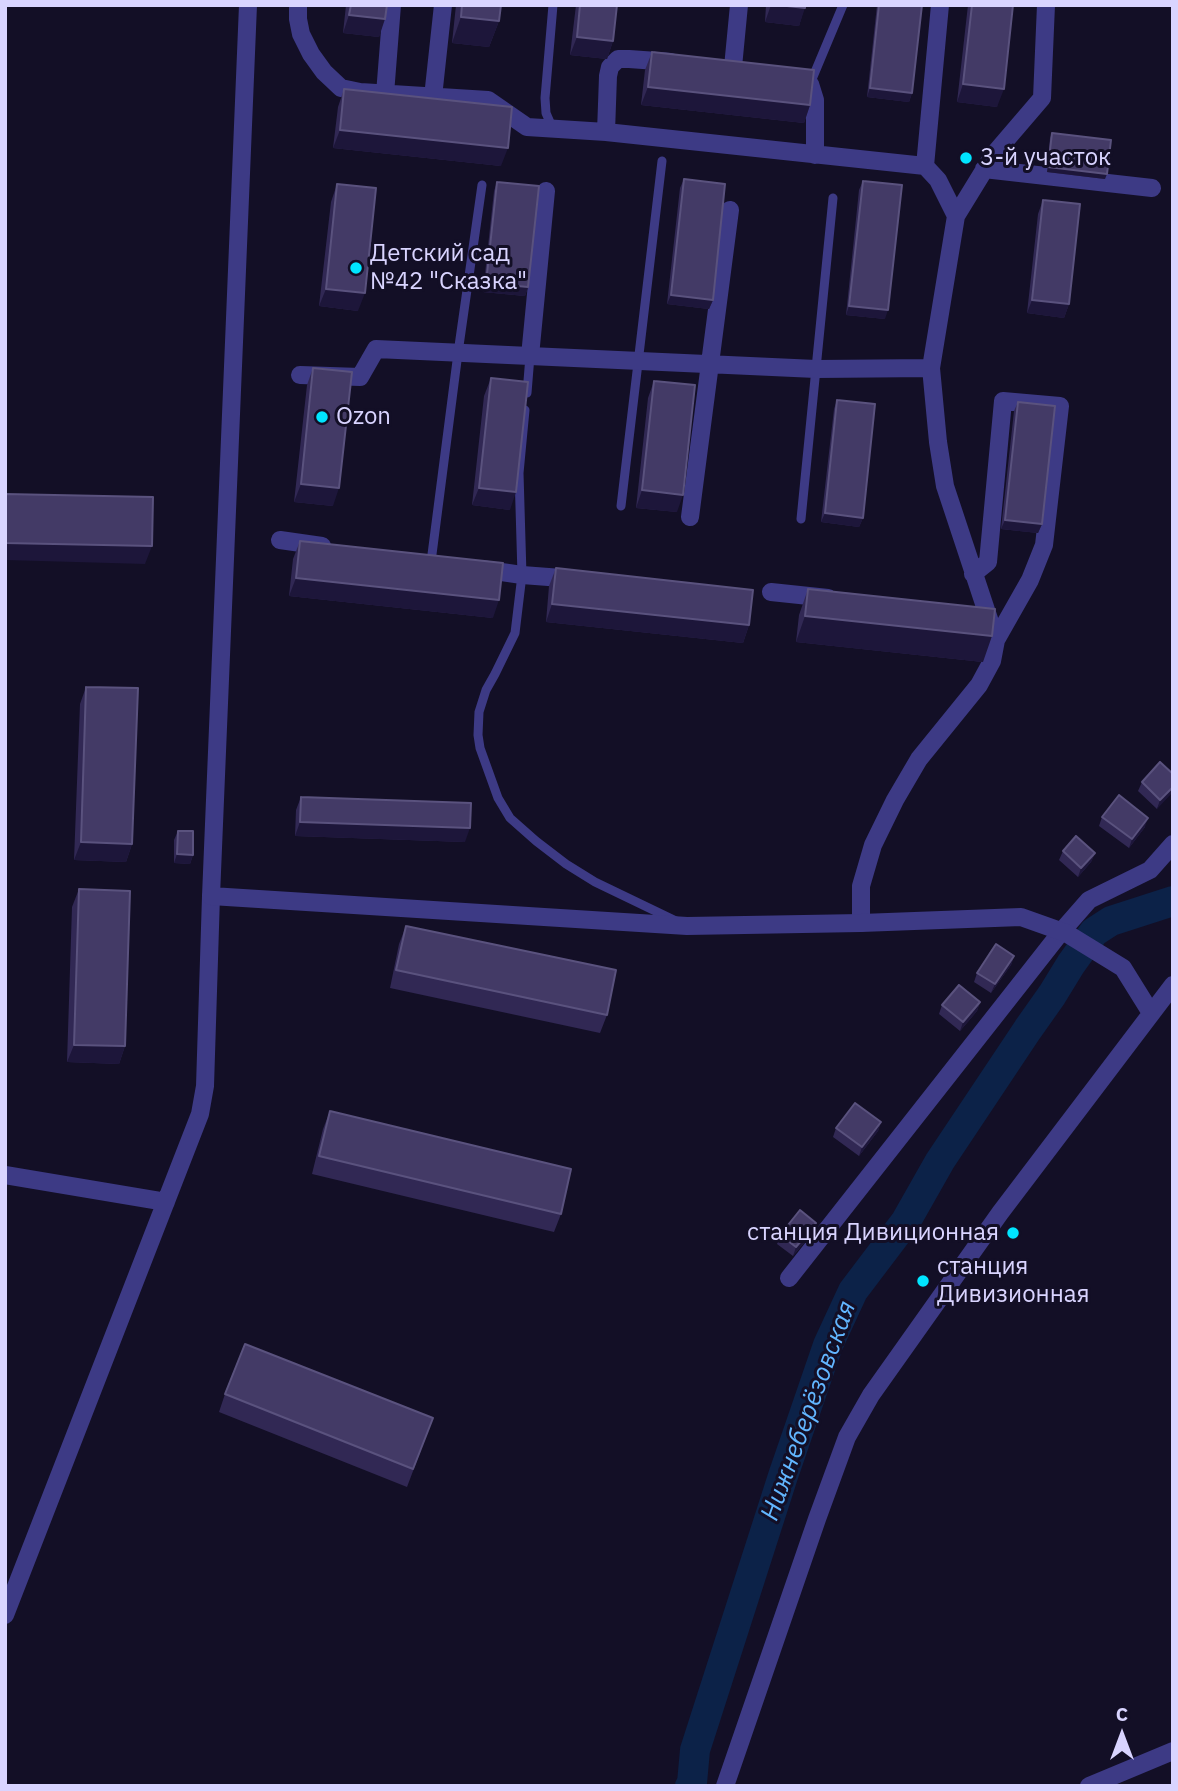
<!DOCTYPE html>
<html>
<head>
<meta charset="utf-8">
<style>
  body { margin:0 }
  #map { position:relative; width:1178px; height:1791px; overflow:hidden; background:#130f26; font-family:"IBM Plex Sans",sans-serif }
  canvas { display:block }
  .frame { position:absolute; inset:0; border:7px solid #d9d4ff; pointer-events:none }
  .north { position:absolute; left:1087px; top:1700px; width:70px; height:70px; -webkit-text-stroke:5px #130f26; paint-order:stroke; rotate:0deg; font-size:19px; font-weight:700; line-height:28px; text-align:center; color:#d9d4ff }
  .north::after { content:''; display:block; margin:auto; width:24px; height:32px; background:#d9d4ff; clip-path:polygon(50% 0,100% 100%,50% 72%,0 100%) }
</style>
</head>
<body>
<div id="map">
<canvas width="1178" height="1791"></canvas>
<div class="frame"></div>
<div class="north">С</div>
</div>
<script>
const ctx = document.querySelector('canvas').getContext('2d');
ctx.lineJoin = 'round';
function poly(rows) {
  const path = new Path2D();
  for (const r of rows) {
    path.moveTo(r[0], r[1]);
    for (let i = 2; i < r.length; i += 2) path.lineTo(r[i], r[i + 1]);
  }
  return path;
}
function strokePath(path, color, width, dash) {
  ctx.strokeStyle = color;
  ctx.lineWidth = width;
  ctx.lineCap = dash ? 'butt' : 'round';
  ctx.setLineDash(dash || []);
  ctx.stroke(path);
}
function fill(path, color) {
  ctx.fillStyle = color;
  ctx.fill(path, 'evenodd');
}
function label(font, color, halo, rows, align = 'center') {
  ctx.font = font + ' "IBM Plex Sans",sans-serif';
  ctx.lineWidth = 6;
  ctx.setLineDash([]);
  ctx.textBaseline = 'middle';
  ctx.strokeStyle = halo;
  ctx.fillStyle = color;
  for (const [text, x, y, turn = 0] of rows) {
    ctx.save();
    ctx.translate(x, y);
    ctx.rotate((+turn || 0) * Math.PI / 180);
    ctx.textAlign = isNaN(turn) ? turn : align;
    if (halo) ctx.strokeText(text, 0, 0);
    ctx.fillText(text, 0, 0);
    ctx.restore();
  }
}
strokePath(poly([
  [690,1786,692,1783,695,1750,783,1476,828,1345,853,1291,906,1221,940,1161,1028,1029,1052,995,1071,964,1094,932,1111,921,1173,901]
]), '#0c2248', 30);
strokePath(poly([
  [810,84,843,5],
  [552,127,546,113,545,98,553,5],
  [527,393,530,356],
  [525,410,519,473,522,575,515,633,495,674,486,690,479,712,478,735,480,748,498,798,510,818,536,841,566,864,595,882,676,921],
  [621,506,662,161],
  [801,519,833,198],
  [431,562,458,353,482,185]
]), '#3d3a85', 9);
strokePath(poly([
  [298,5,298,19,301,34,311,54,324,72,341,88,360,92,488,100,527,127,606,132,925,166,938,180,956,216],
  [733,67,739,5],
  [796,77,810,84,815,100,815,155],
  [385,94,392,5],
  [433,97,443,5],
  [606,132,608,76,610,67,618,59,629,59,671,62],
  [925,166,940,5],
  [984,169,1152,188],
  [530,356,546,191],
  [300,375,360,377,376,349,816,369,931,368],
  [690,517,730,210],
  [280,540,322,546],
  [481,569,522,575,575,579],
  [973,574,988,562,1003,401,1060,406,1044,545,1030,580,996,640],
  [771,592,828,598],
  [861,923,861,886,873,845,895,800,919,759,979,685,992,661,996,640,945,486,938,442,931,368,956,216,994,154,1042,98,1046,5],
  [5,1175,166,1202],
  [789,1278,1061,932,1089,900,1150,870,1173,844],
  [5,1615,200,1114,205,1086,211,896],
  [1089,1786,1173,1751]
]), '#3d3a85', 18);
strokePath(poly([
  [248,5,211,896,687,926,861,923,1021,917,1066,933,1123,968,1151,1013],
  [725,1786,817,1519,847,1437,871,1395,1000,1213,1173,985]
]), '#3d3a85', 18);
fill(poly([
  [346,5,387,5,379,37,343,33],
  [456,5,501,5,499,21,489,47,452,43],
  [576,5,617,5,613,41,607,59,570,55],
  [766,5,805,5,799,26,765,22],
  [877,5,922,5,912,93,909,102,867,97],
  [968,5,1013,5,997,107,957,102],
  [652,52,810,105,804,123,641,105,645,70],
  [344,89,501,166,333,148,338,107],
  [1052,133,1105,179,1047,172,1050,138],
  [684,179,713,300,709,309,667,304,680,188],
  [863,181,885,319,846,315,859,190],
  [497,182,528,287,525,296,483,292,494,191],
  [337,184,358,311,319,306,331,202],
  [1043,200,1069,304,1064,318,1027,313,1038,214],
  [313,368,333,506,294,502,307,385],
  [491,378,510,510,472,505,484,396],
  [654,381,677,512,636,508,648,398],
  [837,400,863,518,859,527,821,522,834,409],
  [1018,402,1042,524,1038,533,1001,529,1014,411],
  [300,541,493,618,289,596,293,559],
  [556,568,749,625,743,643,546,622,549,586],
  [808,589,983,662,796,642,799,615],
  [86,687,132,844,126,862,74,860,80,704],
  [1173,774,1157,809,1138,791,1142,782],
  [301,797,465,842,295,836,296,810],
  [1102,817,1145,827,1129,848,1099,826],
  [178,831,193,855,190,864,174,863,174,840],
  [1063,851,1095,853,1091,862,1078,877,1059,860],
  [79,889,125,1046,119,1064,67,1062,72,907],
  [406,926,607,1015,600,1033,390,988,399,944],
  [1014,956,1011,965,991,993,974,982,977,973],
  [980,1002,977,1011,960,1031,939,1014,942,1005],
  [330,1111,561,1214,554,1232,312,1174,323,1129],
  [881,1122,878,1131,859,1156,833,1137,836,1128],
  [816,1223,813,1232,793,1256,777,1244,780,1235],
  [225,1394,433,1418,407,1487,219,1412]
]), '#312854');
fill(poly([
  [771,5,805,8,799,26,765,22],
  [349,15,385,19,379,37,343,33],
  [461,17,499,21,489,47,452,43],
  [577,37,613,41,607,59,570,55],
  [963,84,1004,89,997,107,957,102],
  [648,87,810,105,804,123,641,105],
  [870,88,912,93,909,102,867,97],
  [340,130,508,148,501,166,333,148],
  [1048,167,1107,174,1105,179,1047,172],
  [486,283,528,287,525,296,483,292],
  [326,289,365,293,358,311,319,306],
  [671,295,713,300,709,309,667,304],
  [1032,300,1069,304,1064,318,1027,313],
  [849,306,888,310,885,319,846,315],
  [301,484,339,488,333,506,294,502],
  [479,488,516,492,510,510,472,505],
  [642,490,683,495,677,512,636,508],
  [825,513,863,518,859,527,821,522],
  [1005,520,1042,524,1038,533,1001,529],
  [5,543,152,546,145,564,5,560],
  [296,578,499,600,493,618,289,596],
  [552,604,749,625,743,643,546,622],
  [805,616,992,636,983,662,796,642],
  [1173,787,1173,792,1157,809,1160,800],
  [1148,818,1145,827,1129,848,1132,839],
  [300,822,470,828,465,842,295,836],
  [81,842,132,844,126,862,74,860],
  [1095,853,1091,862,1078,877,1081,868],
  [177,854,193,855,190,864,174,863],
  [1014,956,1011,965,991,993,995,984],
  [980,1002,977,1011,960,1031,963,1022],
  [74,1045,125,1046,119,1064,67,1062],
  [881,1122,878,1131,859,1156,862,1147],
  [816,1223,813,1232,793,1256,796,1247]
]), '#1d163a');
const building = poly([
  [351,5,387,5,385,19,349,15,351,5],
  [462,5,501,5,499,21,461,17,462,5],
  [580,5,617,5,613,41,577,37,580,5],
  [778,5,805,5,805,8,778,5],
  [879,5,922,5,912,93,870,88,879,5],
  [972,5,1013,5,1004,89,963,84,972,5],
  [652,52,814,70,810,105,648,87,652,52],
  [344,89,512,107,508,148,340,130,344,89],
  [1052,133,1111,140,1107,174,1048,167,1052,133],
  [684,179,725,184,713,300,671,295,684,179],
  [863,181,902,185,888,310,849,306,863,181],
  [497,182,539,186,528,287,486,283,497,182],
  [337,184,376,188,365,293,326,289,337,184],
  [1043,200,1080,204,1069,304,1032,300,1043,200],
  [313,368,352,372,339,488,301,484,313,368],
  [491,378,528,382,516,492,479,488,491,378],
  [654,381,695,385,683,495,642,490,654,381],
  [837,400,875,404,863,518,825,513,837,400],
  [1018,402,1055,406,1042,524,1005,520,1018,402],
  [5,494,153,497,152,546,5,543,5,494],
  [300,541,503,563,499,600,296,578,300,541],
  [556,568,753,590,749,625,552,604,556,568],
  [808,589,995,609,992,636,805,616,808,589],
  [86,687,138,688,132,844,81,842,86,687],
  [1160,762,1173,774,1173,787,1160,800,1142,782,1160,762],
  [1119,795,1148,818,1132,839,1102,817,1119,795],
  [301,797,471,803,470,828,300,822,301,797],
  [178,831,193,831,193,855,177,854,178,831],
  [1076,836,1095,853,1081,868,1063,851,1076,836],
  [79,889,130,891,125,1046,74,1045,79,889],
  [406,926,616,970,607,1015,396,970,406,926],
  [996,944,1014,956,995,984,977,973,996,944],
  [959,985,980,1002,963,1022,942,1005,959,985],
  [855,1103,881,1122,862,1147,836,1128,855,1103],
  [330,1111,571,1169,561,1214,319,1156,330,1111],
  [800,1210,816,1223,796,1247,780,1235,800,1210],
  [245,1344,433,1418,413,1469,225,1394,245,1344]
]);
fill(building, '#433a66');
strokePath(building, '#5a527e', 2);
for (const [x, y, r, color] of [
  [966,158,7,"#00e5ff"],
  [356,268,7,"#00e5ff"],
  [322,417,7,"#00e5ff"],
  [1013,1233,7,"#00e5ff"],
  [923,1281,7,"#00e5ff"]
]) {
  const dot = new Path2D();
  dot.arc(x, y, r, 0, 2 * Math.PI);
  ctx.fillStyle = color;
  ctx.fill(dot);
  strokePath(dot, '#130f26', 2.5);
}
label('24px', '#d9d4ff', '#130f26', [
  ["3-й участок",980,158],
  ["Детский сад",370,254],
  ["№42 \"Сказка\"",370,282],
  ["Ozon",336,417],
  ["станция Дивиционная",999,1233,"right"],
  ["станция",937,1267],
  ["Дивизионная",937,1295]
], 'left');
label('italic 26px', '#62b6ff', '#130f26', [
  ["Нижнеберёзовская",809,1411,-70]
]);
</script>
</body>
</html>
